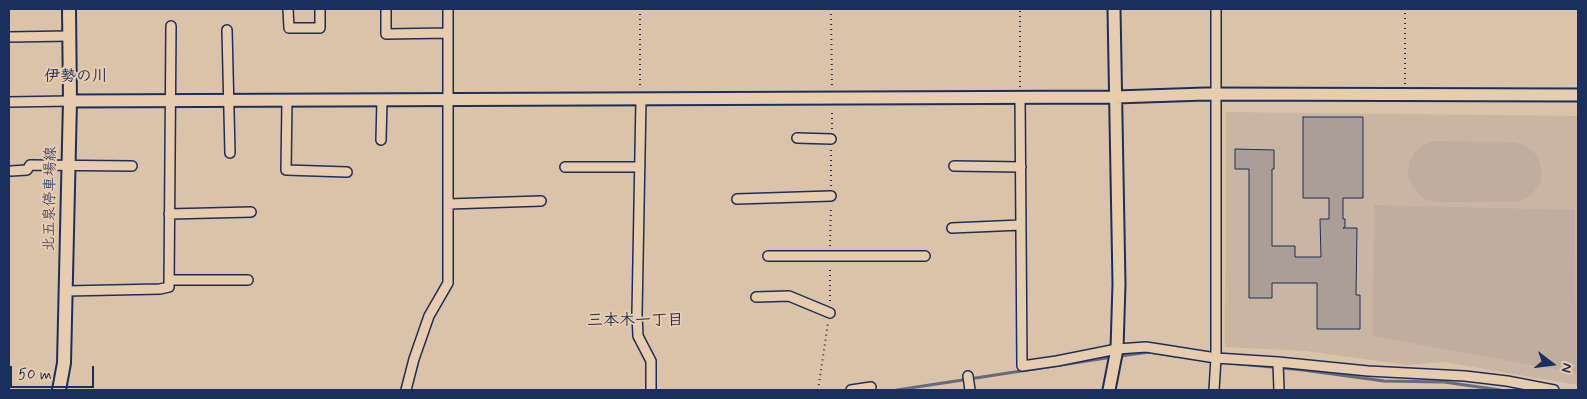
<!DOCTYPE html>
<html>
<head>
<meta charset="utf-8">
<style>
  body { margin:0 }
  #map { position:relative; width:1587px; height:399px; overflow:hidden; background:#dbc3a9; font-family:Mynerve,sans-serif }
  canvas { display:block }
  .frame { position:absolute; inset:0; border:10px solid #1b2f5e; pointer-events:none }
  .north { position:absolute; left:1527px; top:339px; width:50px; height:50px; -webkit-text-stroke:4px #e7ccae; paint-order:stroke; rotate:105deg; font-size:14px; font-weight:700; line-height:20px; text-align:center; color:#1b2f5e }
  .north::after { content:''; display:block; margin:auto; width:18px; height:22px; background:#1b2f5e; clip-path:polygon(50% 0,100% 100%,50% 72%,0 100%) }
  .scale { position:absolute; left:10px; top:366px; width:84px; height:22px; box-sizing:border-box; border:2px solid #1b2f5e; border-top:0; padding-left:6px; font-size:15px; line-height:18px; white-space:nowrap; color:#1b2f5e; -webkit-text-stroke:4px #e7ccae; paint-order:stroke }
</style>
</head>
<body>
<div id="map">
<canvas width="1587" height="399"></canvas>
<div class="frame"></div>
<div class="north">N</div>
<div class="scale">50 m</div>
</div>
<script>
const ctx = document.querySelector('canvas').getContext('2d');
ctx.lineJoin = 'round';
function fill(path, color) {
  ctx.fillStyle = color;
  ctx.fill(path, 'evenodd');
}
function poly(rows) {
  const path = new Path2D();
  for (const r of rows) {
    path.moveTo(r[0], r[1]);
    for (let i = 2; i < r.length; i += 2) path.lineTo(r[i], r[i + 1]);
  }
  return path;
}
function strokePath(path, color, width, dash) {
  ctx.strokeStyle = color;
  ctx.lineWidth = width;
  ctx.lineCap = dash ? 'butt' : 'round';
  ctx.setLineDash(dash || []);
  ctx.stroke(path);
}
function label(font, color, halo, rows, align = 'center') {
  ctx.font = font + ' Mynerve,"Klee One",sans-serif';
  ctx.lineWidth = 4;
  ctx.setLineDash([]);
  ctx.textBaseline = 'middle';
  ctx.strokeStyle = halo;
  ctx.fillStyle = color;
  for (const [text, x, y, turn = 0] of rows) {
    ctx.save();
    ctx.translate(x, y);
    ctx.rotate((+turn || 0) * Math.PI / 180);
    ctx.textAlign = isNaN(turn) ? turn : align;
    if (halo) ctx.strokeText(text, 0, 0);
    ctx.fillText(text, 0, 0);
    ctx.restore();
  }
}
fill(poly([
  [1226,112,1578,116,1578,385,1443,362,1407,365,1306,351,1225,347]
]), '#c9b5a2');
fill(poly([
  [1434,141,1514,142,1524,145,1537,155,1540,163,1542,173,1540,183,1532,194,1523,200,1514,202,1436,202,1424,199,1412,186,1408,176,1409,163,1415,152,1423,145],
  [1374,205,1575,210,1576,373,1373,336]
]), '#bfad9e');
strokePath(poly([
  [1120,356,1150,352,1175,356],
  [1219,362,1303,370,1384,381,1444,382,1500,390],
  [897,390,1113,357]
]), '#67697c', 3);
const building = poly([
  [1303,117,1363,117,1363,198,1343,198,1343,219,1345,219,1345,227,1343,228,1357,228,1356,295,1360,295,1360,329,1317,329,1317,283,1272,283,1272,298,1249,298,1249,169,1235,169,1235,149,1274,150,1274,169,1272,169,1272,246,1295,246,1295,257,1321,257,1320,219,1329,219,1329,198,1303,198,1303,117]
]);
fill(building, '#ab9e96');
strokePath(building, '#1b2f5e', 1);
const minor = poly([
  [288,9,289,28,320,28,320,9],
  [386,9,386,34,448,33],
  [227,30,230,153],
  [9,37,69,36],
  [1020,97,1022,366,1057,361,1117,349,1146,347,1216,358,1278,362,1368,371,1465,376,1507,381,1554,390],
  [641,99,637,314,638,336,651,361,651,390],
  [287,100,286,170,347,172],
  [9,102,70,101],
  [797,138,831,139],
  [381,140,382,100],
  [954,166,1021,167],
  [565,167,640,167],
  [11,171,27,170,30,165,132,166],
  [737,199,831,196],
  [448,204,541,201],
  [169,214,251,212],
  [952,228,1021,225],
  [768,256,925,256],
  [169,280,248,280],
  [66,291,160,289,169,287,171,26],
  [756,297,789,296,830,313],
  [1278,362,1279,390],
  [968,376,970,390],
  [406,390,414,359,429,316,448,283,448,9],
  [851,390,871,387],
  [1214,390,1216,358,1216,9]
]);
const tertiary = poly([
  [70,101,1116,97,1205,94,1578,95],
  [1109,390,1117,349,1119,284,1114,9]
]);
const secondary = poly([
  [59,390,64,363,70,101,69,9]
]);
strokePath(minor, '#1b2f5e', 12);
strokePath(tertiary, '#1b2f5e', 15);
strokePath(secondary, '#1b2f5e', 16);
strokePath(poly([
  [640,9,640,89],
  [831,9,832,86],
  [1405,84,1405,9],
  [1020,87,1020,9],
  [832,129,832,109],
  [831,186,831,149],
  [830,246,831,206],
  [830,301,830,266],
  [818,390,828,323]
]), '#1b2f5e', 2, [1, 4]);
strokePath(minor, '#e7ccae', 9);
strokePath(tertiary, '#e7ccae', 11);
strokePath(secondary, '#e7ccae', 12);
label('15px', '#1b2f5e', '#e7ccae', [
  ["北五泉停車場線",51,199,-89]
]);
label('bold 16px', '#1b2f5e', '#e7ccae', [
  ["伊勢の川",76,78],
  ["三本木一丁目",635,322]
]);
</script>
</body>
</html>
